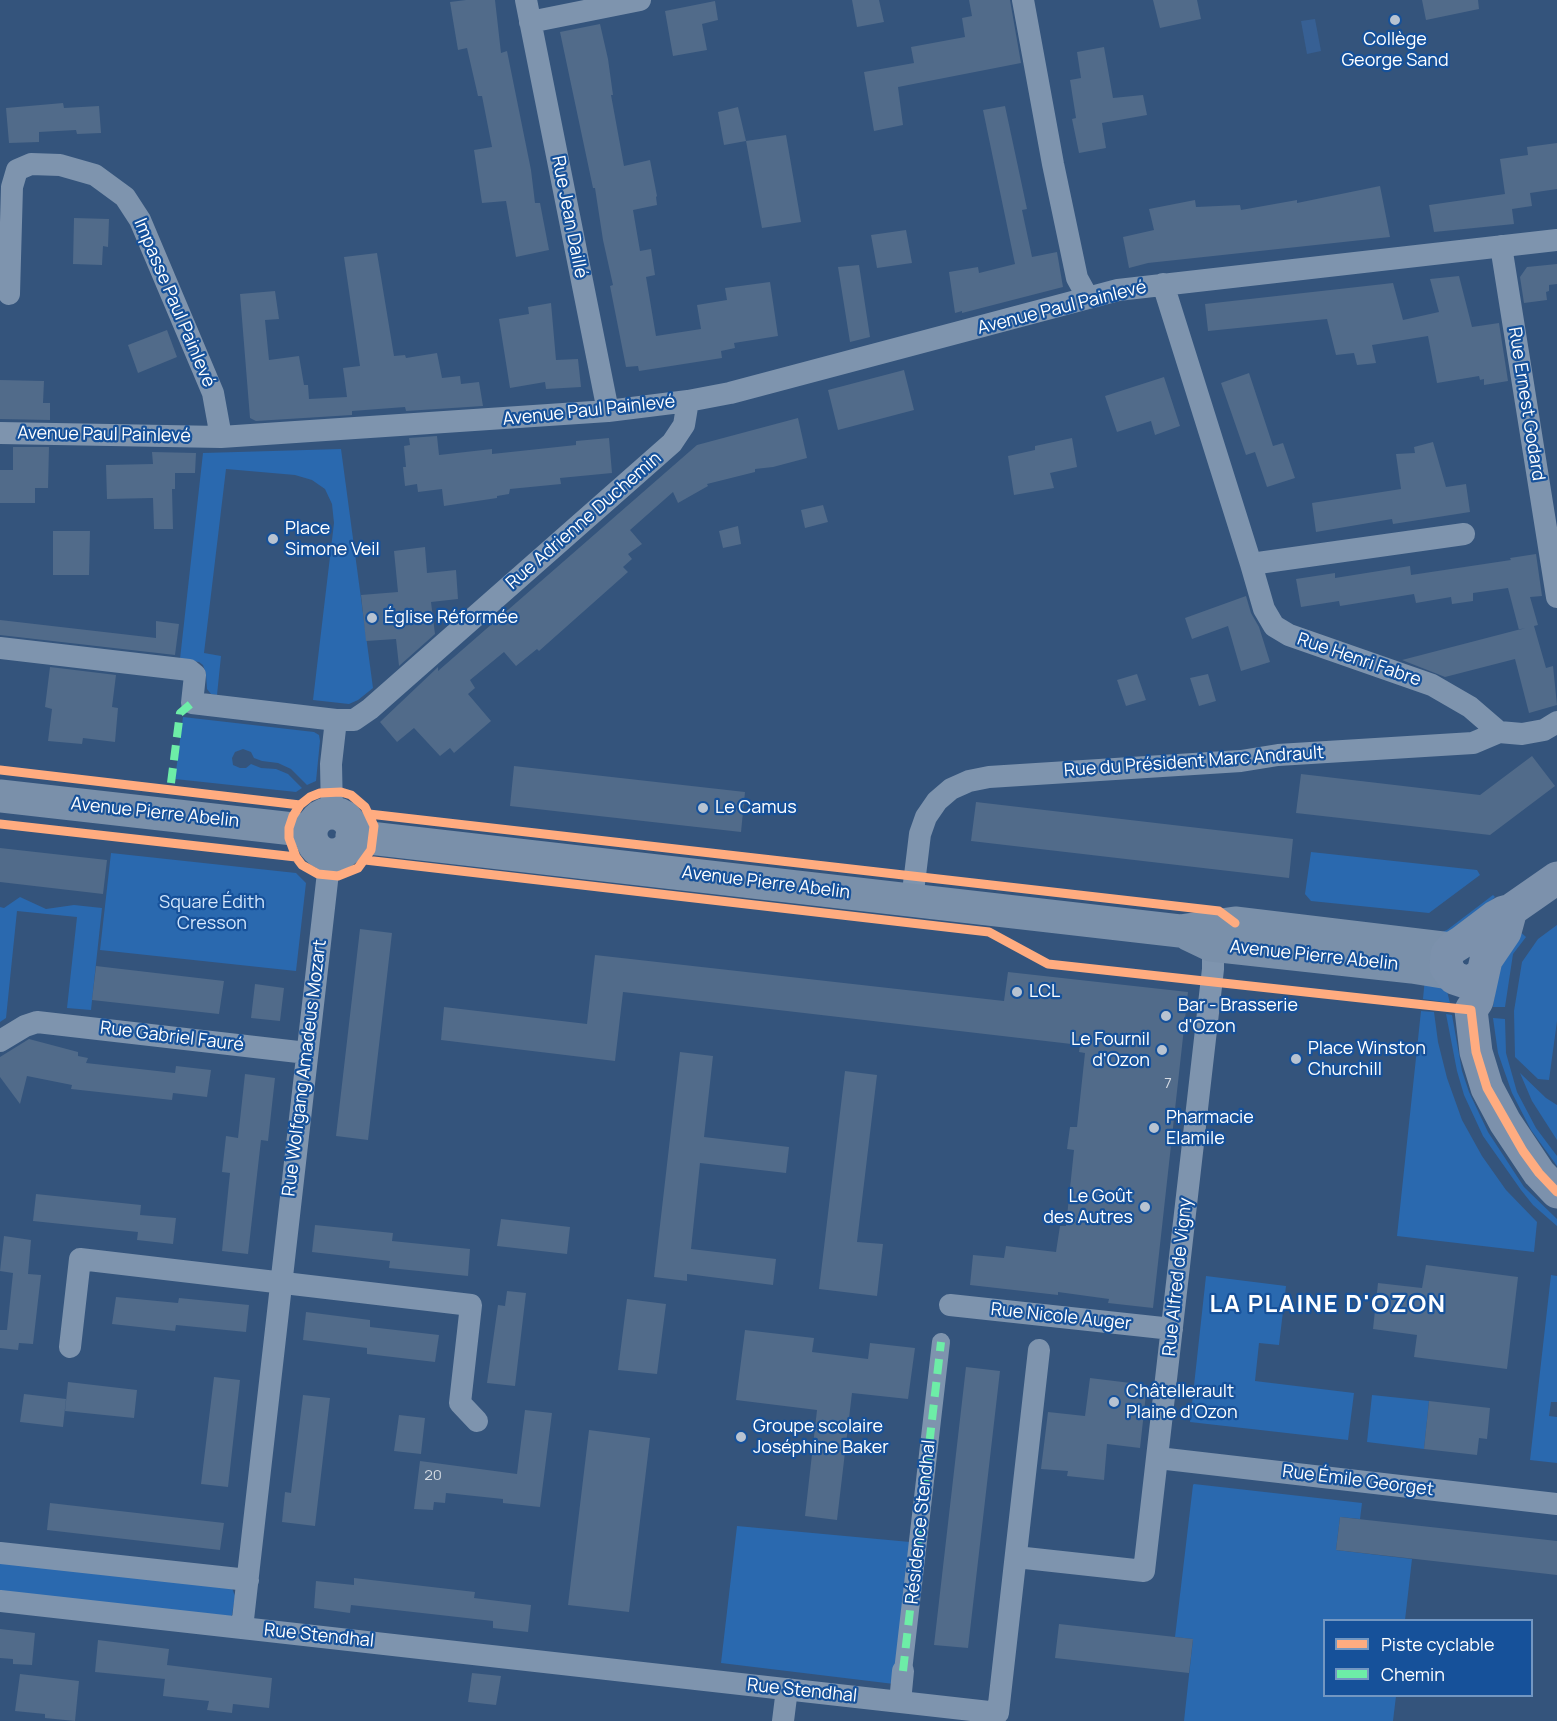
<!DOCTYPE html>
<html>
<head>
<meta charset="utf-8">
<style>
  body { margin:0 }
  #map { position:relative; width:1557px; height:1721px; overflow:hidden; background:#34547c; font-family:Manrope,sans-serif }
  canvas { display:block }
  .legend { position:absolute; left:1323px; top:1619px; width:210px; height:78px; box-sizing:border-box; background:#16519a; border:2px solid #7397c2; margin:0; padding:8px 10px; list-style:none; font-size:18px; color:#fff }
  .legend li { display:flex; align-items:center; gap:12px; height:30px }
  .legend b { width:30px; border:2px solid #7397c2 }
</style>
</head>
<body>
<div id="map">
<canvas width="1557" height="1721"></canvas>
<ul class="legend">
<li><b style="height:8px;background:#ffac80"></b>Piste cyclable</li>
<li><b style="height:8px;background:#6deda7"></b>Chemin</li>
</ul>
</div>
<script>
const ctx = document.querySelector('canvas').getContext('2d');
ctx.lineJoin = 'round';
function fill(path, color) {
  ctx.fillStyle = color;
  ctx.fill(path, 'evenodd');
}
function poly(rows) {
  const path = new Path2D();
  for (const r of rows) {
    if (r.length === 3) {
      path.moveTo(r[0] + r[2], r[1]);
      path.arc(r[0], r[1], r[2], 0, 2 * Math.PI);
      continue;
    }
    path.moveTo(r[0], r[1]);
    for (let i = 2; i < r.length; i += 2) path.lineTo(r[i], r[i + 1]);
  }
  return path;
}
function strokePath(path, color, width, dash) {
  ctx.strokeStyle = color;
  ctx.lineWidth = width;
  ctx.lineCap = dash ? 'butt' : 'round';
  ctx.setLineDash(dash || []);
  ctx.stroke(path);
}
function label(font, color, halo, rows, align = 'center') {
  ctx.font = font + ' Manrope,sans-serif';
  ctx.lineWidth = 4.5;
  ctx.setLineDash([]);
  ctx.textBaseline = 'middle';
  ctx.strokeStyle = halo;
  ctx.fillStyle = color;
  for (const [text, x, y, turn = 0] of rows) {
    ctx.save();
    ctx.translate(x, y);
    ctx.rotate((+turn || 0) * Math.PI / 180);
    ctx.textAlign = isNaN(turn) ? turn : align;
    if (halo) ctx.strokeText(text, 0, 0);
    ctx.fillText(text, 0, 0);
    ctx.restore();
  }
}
fill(poly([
  [341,449,373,688,358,700,349,704,313,700,334,523,332,504,325,489,312,480,295,475,226,469,204,653,221,656,217,695,211,694,207,689,206,674,203,665,199,662,180,659,203,453],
  [183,717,314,732,319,735,320,741,316,781,307,785,291,769,278,763,262,761,254,758,251,752,243,749,235,752,232,758,233,765,240,768,246,768,251,764,261,768,276,769,288,774,302,788,296,792,175,779],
  [1311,852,1477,870,1480,875,1429,913,1311,901,1305,894],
  [111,853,296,873,306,883,296,971,100,950],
  [1493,895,1495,897,1458,932,1439,933,1447,930],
  [20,897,46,909,74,905,102,908,91,1010,67,1008,77,917,17,911,6,1018,0,1022,0,907,4,908],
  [1557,925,1557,1021,1549,1080,1538,1079,1515,1057,1514,1011,1522,962,1538,939],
  [1517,929,1526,937,1513,954,1505,1007,1493,1007,1499,966],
  [1425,978,1447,991,1450,1003,1423,999],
  [1421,1011,1434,1012,1438,1042,1447,1078,1462,1120,1482,1156,1506,1190,1537,1222,1534,1252,1397,1236],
  [1446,1014,1452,1015,1462,1071,1469,1092,1488,1132,1524,1187,1557,1219,1557,1226,1533,1205,1521,1190,1483,1136,1464,1095,1457,1071],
  [1493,1018,1505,1019,1506,1053,1517,1092,1536,1128,1557,1156,1557,1166,1531,1130,1512,1093,1498,1053],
  [1520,1073,1546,1098,1557,1105,1557,1140,1532,1101],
  [1551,1275,1557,1276,1557,1402,1551,1402,1549,1416,1557,1417,1557,1463,1530,1460],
  [1206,1276,1286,1286,1279,1345,1259,1343,1255,1381,1354,1393,1348,1440,1190,1422],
  [1372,1395,1429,1401,1424,1449,1367,1442],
  [1194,1484,1362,1503,1360,1519,1340,1517,1336,1550,1412,1559,1405,1620,1324,1620,1324,1696,1396,1696,1393,1721,1184,1721,1193,1639,1175,1637,1193,1485],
  [737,1526,910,1542,894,1684,721,1663],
  [0,1562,232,1588,235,1596,232,1615,230,1617,0,1593]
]), '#2a69af');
fill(poly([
  [1315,19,1321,51,1307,54,1301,21]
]), '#376094');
fill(poly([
  [466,0,495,0,501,53,507,51,531,170,535,203,540,203,549,250,516,257,506,201,482,203,474,150,492,147,482,96,478,96,467,48,458,50,450,2],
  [852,0,879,0,884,22,857,27],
  [969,0,1010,0,1021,63,898,87,903,125,874,131,864,72,914,63,911,47,965,37,962,18,972,16],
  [1153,0,1197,0,1201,19,1160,28],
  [1422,0,1478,0,1479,9,1426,20],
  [715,1,718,20,702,24,707,50,673,56,665,11],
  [600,24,608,59,613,95,611,95,624,166,650,160,657,196,656,197,657,205,633,210,640,251,651,249,655,275,646,277,656,336,701,329,697,305,727,300,725,288,770,282,778,336,734,343,735,348,721,351,722,358,639,371,638,366,626,367,610,286,613,285,603,240,595,188,593,188,560,32],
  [1104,47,1113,98,1143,95,1147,115,1102,123,1106,148,1079,153,1072,119,1076,118,1070,80,1081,78,1077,52],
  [63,103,64,108,99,106,101,133,77,134,76,130,39,132,39,142,9,143,6,108],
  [1005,106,1027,209,1022,210,1032,257,1057,252,1063,287,962,313,962,311,955,313,949,272,978,267,979,273,1015,264,983,110],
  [738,107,746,141,724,145,718,112],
  [786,135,801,222,762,228,746,141],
  [1557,143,1557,189,1530,193,1532,206,1512,209,1514,224,1434,232,1429,205,1505,194,1500,159,1528,155,1527,147],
  [1380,186,1390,237,1148,263,1129,268,1123,237,1154,230,1149,209,1195,200,1196,207,1240,205,1241,210,1297,200,1297,203],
  [74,218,109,219,108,247,103,246,102,265,73,264],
  [906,230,912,263,877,268,871,235],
  [377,253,394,356,405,355,406,358,437,353,442,378,460,376,461,384,479,382,483,406,406,411,405,407,352,411,352,415,256,421,250,418,240,294,275,291,279,319,265,320,269,360,299,356,304,385,308,385,309,399,347,397,343,368,360,366,344,257],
  [1557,264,1557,284,1549,285,1549,291,1546,292,1547,300,1524,303,1520,277,1527,267],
  [859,265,870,337,850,342,838,267],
  [1459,276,1472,327,1499,323,1508,381,1484,385,1484,379,1480,380,1479,376,1437,383,1428,336,1372,345,1376,363,1357,365,1354,353,1336,355,1327,319,1208,331,1205,304,1393,283,1403,320,1439,312,1430,279],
  [551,303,556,360,578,359,581,387,546,389,545,382,510,388,499,319,529,314,528,307],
  [167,330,177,357,138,373,128,345],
  [904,370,914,410,838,430,828,390],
  [1249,373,1273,446,1283,443,1295,478,1267,487,1255,452,1246,455,1221,383],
  [1164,377,1180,426,1155,435,1151,421,1117,432,1105,396],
  [0,380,44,381,43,403,50,403,50,420,0,419],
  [798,418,807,458,773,467,755,469,755,472,707,484,708,486,678,503,673,492,630,530,642,544,628,554,632,559,623,567,628,572,539,651,537,649,516,666,504,652,470,680,475,688,468,694,491,721,454,753,450,748,440,756,414,728,397,742,380,722,438,667,438,671,697,445],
  [437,436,439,455,492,449,492,454,576,445,576,441,609,438,612,473,560,478,561,484,510,489,509,494,497,496,497,498,444,506,442,489,418,492,417,484,405,486,403,467,406,467,404,446,410,445,409,438],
  [1072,438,1077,467,1050,473,1054,488,1014,495,1008,456,1035,450,1035,446],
  [1433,442,1446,487,1466,484,1470,512,1393,524,1392,519,1316,532,1312,503,1401,489,1396,454,1415,453,1414,447],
  [13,447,49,447,48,488,35,488,35,503,0,503,0,470,13,470],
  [152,452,196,453,195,473,175,473,175,489,172,489,173,529,154,529,153,498,107,499,106,465,153,464],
  [823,505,828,522,805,528,801,510],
  [738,526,741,544,723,548,719,531],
  [53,531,90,531,89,575,53,575],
  [425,547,427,573,456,570,458,599,431,602,435,634,399,666,396,639,366,641,361,595,398,592,394,551],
  [1536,554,1542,596,1530,597,1538,625,1534,626,1546,668,1553,666,1557,705,1529,713,1515,659,1445,677,1402,660,1525,628,1519,630,1508,588,1473,593,1473,601,1452,604,1451,597,1416,603,1414,594,1340,606,1339,601,1301,607,1296,579,1335,573,1335,578,1410,566,1411,575,1511,560,1510,558],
  [1246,596,1251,613,1259,627,1270,662,1241,671,1228,626,1192,639,1185,618],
  [0,620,156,638,156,621,179,624,175,655,0,635],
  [50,667,116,675,112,707,118,708,115,742,83,738,82,744,48,741,52,709,45,707],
  [1137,674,1146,700,1126,706,1117,680],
  [1208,674,1216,701,1199,706,1190,678],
  [1532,756,1555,786,1490,835,1296,813,1301,774,1480,795],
  [514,766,745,792,741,832,510,806],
  [976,802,1293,839,1289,878,971,841],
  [0,848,107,860,103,894,0,882],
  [360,929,392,933,368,1140,336,1136],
  [595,955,1004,1001,1008,972,1188,992,1153,1308,1108,1303,1109,1299,1058,1292,1058,1295,970,1285,973,1255,1004,1258,1006,1246,1056,1252,1060,1226,1066,1226,1074,1150,1067,1149,1070,1127,1077,1127,1085,1053,1079,1052,1080,1045,623,992,615,1061,441,1040,444,1007,587,1024],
  [96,966,224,981,219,1014,92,1000],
  [255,984,284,988,280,1021,251,1018],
  [29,1039,78,1052,78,1056,88,1058,86,1063,175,1073,176,1066,211,1070,207,1097,173,1093,172,1100,71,1089,72,1085,27,1076,20,1104,0,1077,0,1057],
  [680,1052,713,1056,704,1137,789,1147,786,1173,700,1163,691,1249,776,1259,773,1285,687,1274,687,1281,654,1277],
  [845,1071,877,1075,857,1242,883,1244,877,1296,819,1289],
  [245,1074,275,1078,268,1141,261,1140,248,1254,222,1251,230,1173,222,1172,226,1136,238,1138],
  [36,1194,141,1205,140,1215,176,1218,173,1244,137,1240,138,1232,33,1221],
  [501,1219,570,1227,567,1254,497,1246],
  [315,1225,393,1233,392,1241,470,1249,468,1276,389,1268,390,1261,312,1252],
  [4,1236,31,1240,28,1274,41,1275,33,1344,19,1343,18,1350,0,1348,0,1330,7,1330,13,1273,0,1271],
  [1426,1265,1518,1277,1507,1369,1414,1357,1417,1335,1373,1329,1378,1283,1422,1288],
  [507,1291,526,1293,515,1386,487,1383,498,1305,505,1306],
  [116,1297,178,1303,179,1298,249,1305,246,1332,176,1325,175,1331,112,1324],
  [627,1299,666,1304,657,1374,618,1370],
  [306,1312,370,1320,370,1327,439,1335,435,1362,367,1354,367,1348,303,1340],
  [745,1330,814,1338,812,1352,868,1359,870,1343,915,1348,908,1399,852,1393,837,1520,805,1516,817,1410,736,1400],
  [966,1367,1000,1371,968,1648,934,1645],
  [214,1377,240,1380,228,1487,201,1484],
  [1090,1378,1147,1385,1140,1448,1107,1444,1104,1480,1067,1476,1068,1471,1041,1469,1048,1412,1085,1416],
  [68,1382,137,1390,134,1418,65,1411],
  [24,1394,66,1399,63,1427,20,1422],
  [303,1395,330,1398,315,1526,282,1522,285,1492,291,1493],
  [1429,1401,1490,1408,1487,1439,1479,1438,1477,1455,1424,1449],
  [525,1410,552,1413,540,1507,503,1503,503,1499,446,1493,445,1503,434,1502,433,1510,414,1509,420,1461,517,1474],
  [399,1415,425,1418,421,1454,394,1451],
  [589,1430,650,1438,629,1612,568,1605],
  [50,1503,224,1523,220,1550,47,1530],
  [1340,1517,1557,1541,1557,1575,1336,1550],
  [354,1578,475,1592,474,1598,531,1605,528,1632,493,1628,493,1621,351,1605,350,1613,314,1608,316,1581,354,1585],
  [1059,1624,1193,1639,1189,1673,1055,1658],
  [0,1629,35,1633,32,1665,13,1664,13,1659,0,1658],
  [98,1640,169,1649,167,1665,272,1678,269,1708,233,1704,232,1713,207,1710,209,1701,163,1696,165,1678,165,1679,95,1672],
  [472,1673,501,1676,496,1705,468,1702],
  [20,1674,79,1681,75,1721,45,1718,45,1714,15,1711]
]), '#516b8a');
strokePath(poly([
  [903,1671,941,1342]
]), '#7e94ae', 18);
strokePath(poly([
  [526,0,608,411],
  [1023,0,1053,164,1077,278,1088,298],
  [530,22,640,0],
  [1501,246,1557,597],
  [1163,284,1251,564,1264,609,1274,626,1289,635,1432,685,1470,707,1499,732],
  [9,294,12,187,17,170,31,164,60,165,95,175,125,197,140,220,213,393,221,437],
  [0,433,221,437,608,411,688,401,730,393,1118,290,1557,240],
  [1251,564,1464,534],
  [0,648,189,670,195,675,192,703,336,720],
  [332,812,331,764,336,720,354,720,370,709,672,443,684,425,688,401],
  [330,855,242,1628,998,1713,1039,1350],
  [912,900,920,834,926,817,937,801,951,789,969,781,989,777,1241,761,1278,755,1473,743,1499,732,1522,734,1544,730,1557,722],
  [0,1041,25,1026,37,1022,307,1053],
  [950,1305,1172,1329],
  [70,1347,80,1259,471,1305,460,1403,477,1421],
  [1158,1458,1557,1504],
  [0,1553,248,1580],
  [1016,1557,1144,1571,1213,969,1213,932],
  [0,1601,242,1628],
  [900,1702,903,1671],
  [783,1721,787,1689]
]), '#7e94ae', 22);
strokePath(poly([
  [0,796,311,831],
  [332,834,21],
  [352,836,1180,931,1235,923,1451,949],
  [1188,934,1211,945,1412,967,1449,973]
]), '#7a90aa', 33);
strokePath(poly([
  [1511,910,1505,932,1486,960,1477,1001,1471,1010,1476,1052,1487,1088,1505,1122,1539,1173,1557,1192],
  [1483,973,1473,981,1466,982,1454,978,1446,967,1447,954,1451,949,1462,942,1495,917,1504,912,1511,910,1557,878]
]), '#7c91ac', 33);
strokePath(poly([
  [171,783,180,713,192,703],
  [903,1671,941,1342]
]), '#6deda7', 8, [15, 8]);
strokePath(poly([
  [0,770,300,805],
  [369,814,1219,911,1235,923],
  [0,824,296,857,302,865,318,874,338,876,358,868,371,850,374,826,365,807,351,795,341,792,320,793,310,797,300,805,293,816,289,828,289,838,296,857],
  [365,860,989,932,1048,964,1471,1010,1476,1052,1487,1088,1523,1151,1539,1173,1557,1192]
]), '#ffac80', 9);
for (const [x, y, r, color] of [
  [1395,20,6,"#b8c3d1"],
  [273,539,6,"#b8c3d1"],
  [372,618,6,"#b8c3d1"],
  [703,808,6,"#b8c3d1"],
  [1017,992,6,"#b8c3d1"],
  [1166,1016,6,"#b8c3d1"],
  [1162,1050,6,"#b8c3d1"],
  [1296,1059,6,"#b8c3d1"],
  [1154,1128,6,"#b8c3d1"],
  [1145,1207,6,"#b8c3d1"],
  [1114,1402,6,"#b8c3d1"],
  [741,1437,6,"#b8c3d1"]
]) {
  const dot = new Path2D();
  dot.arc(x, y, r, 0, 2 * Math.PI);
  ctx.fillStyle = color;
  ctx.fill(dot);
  strokePath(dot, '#16519a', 2);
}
label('15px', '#d4dae2', null, [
  ["7",1168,1084],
  ["20",433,1476]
]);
label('18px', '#fff', '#16519a', [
  ["Collège",1395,40,"center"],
  ["George Sand",1395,61,"center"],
  ["Place",285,529],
  ["Simone Veil",285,550],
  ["Église Réformée",384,618],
  ["Le Camus",715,808],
  ["LCL",1029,992],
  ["Bar - Brasserie",1178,1006],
  ["d'Ozon",1178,1027],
  ["Le Fournil",1150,1040,"right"],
  ["d'Ozon",1150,1061,"right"],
  ["Place Winston",1308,1049],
  ["Churchill",1308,1070],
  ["Pharmacie",1166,1118],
  ["Elamile",1166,1139],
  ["Le Goût",1133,1197,"right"],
  ["des Autres",1133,1218,"right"],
  ["Châtellerault",1126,1392],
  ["Plaine d'Ozon",1126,1413],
  ["Groupe scolaire",753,1427],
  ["Joséphine Baker",753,1448]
], 'left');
label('18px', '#fff', '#16519a', [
  ["Rue Jean Daillé",569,217,79],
  ["Impasse Paul Painlevé",174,303,67],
  ["Avenue Paul Painlevé",1062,308,-14],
  ["Rue Ernest Godard",1526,404,81],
  ["Avenue Paul Painlevé",589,411,-6],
  ["Avenue Paul Painlevé",104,435,1],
  ["Rue Adrienne Duchemin",584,521,-41],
  ["Rue Henri Fabre",1359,660,19],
  ["Rue du Président Marc Andrault",1194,762,-4],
  ["Avenue Pierre Abelin",155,813,6],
  ["Avenue Pierre Abelin",766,883,7],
  ["Avenue Pierre Abelin",1314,956,6],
  ["Rue Gabriel Fauré",172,1037,7],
  ["Rue Wolfgang Amadeus Mozart",305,1068,-83],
  ["Rue Alfred de Vigny",1178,1277,-84],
  ["Rue Nicole Auger",1061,1317,6],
  ["Rue Émile Georget",1358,1481,7],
  ["Résidence Stendhal",921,1522,-84],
  ["Rue Stendhal",319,1636,6],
  ["Rue Stendhal",802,1691,6]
]);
label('18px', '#d2e6fc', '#16519a', [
  ["Square Édith",212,903],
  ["Cresson",212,924]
]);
ctx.letterSpacing = '1.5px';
label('bold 24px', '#fff', '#16519a', [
  ["LA PLAINE D'OZON",1328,1305]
]);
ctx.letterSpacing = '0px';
</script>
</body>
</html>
